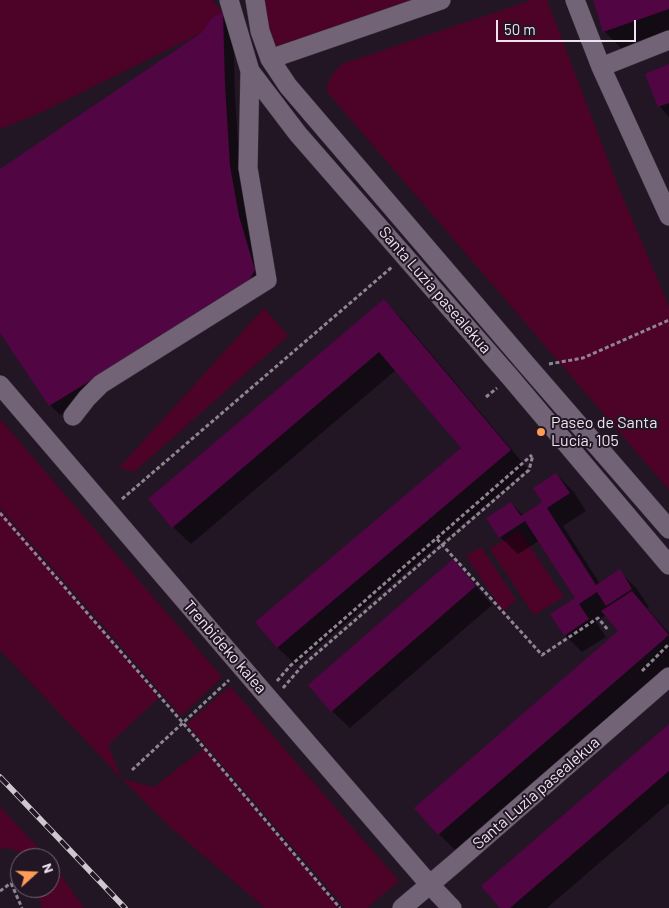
<!DOCTYPE html>
<html>
<head>
<meta charset="utf-8">
<style>
  body { margin:0 }
  #map { position:relative; width:669px; height:908px; overflow:hidden; background:#221625; font-family:Barlow,sans-serif }
  canvas { display:block }
  .north { position:absolute; left:10px; top:848px; width:50px; height:50px; box-sizing:border-box; background:#221625; border:1px solid #736876; border-radius:50%; rotate:70deg; font-size:14px; font-weight:700; line-height:20px; text-align:center; color:#ede4ef }
  .north::after { content:''; display:block; margin:auto; width:18px; height:22px; background:#fd9c55; clip-path:polygon(50% 0,100% 100%,50% 72%,0 100%) }
  .scale { position:absolute; left:496px; top:20px; width:140px; height:22px; box-sizing:border-box; border:2px solid #ede4ef; border-top:0; padding-left:6px; font-size:15px; line-height:18px; white-space:nowrap; color:#ede4ef; -webkit-text-stroke:4px #221625; paint-order:stroke }
</style>
</head>
<body>
<div id="map">
<canvas width="669" height="908"></canvas>
<div class="north">N</div>
<div class="scale">50 m</div>
</div>
<script>
const ctx = document.querySelector('canvas').getContext('2d');
ctx.lineJoin = 'round';
function fill(path, color) {
  ctx.fillStyle = color;
  ctx.fill(path, 'evenodd');
}
function poly(rows) {
  const path = new Path2D();
  for (const r of rows) {
    path.moveTo(r[0], r[1]);
    for (let i = 2; i < r.length; i += 2) path.lineTo(r[i], r[i + 1]);
  }
  return path;
}
function strokePath(path, color, width, dash) {
  ctx.strokeStyle = color;
  ctx.lineWidth = width;
  ctx.lineCap = dash ? 'butt' : 'round';
  ctx.setLineDash(dash || []);
  ctx.stroke(path);
}
function label(font, color, halo, rows, align = 'center') {
  ctx.font = font + ' Barlow,sans-serif';
  ctx.lineWidth = 4;
  ctx.setLineDash([]);
  ctx.textBaseline = 'middle';
  ctx.strokeStyle = halo;
  ctx.fillStyle = color;
  for (const [text, x, y, turn = 0] of rows) {
    ctx.save();
    ctx.translate(x, y);
    ctx.rotate((+turn || 0) * Math.PI / 180);
    ctx.textAlign = isNaN(turn) ? turn : align;
    if (halo) ctx.strokeText(text, 0, 0);
    ctx.fillText(text, 0, 0);
    ctx.restore();
  }
}
fill(poly([
  [0,0,212,0,223,12,212,18,201,33,42,112,0,129],
  [255,0,424,0,270,59],
  [532,0,547,0,618,186,669,306,669,490,328,93,327,85,334,72,342,64],
  [264,308,288,336,134,472,119,468],
  [0,419,222,677,181,716,0,507],
  [0,509,160,697,108,745,122,779,154,787,204,748,340,908,265,908,170,827,122,779,0,650],
  [519,530,564,597,534,615,490,549],
  [481,547,516,600,503,611,466,556],
  [230,686,399,881,367,908,345,908,187,724],
  [0,807,48,858,32,858,29,855,4,847,0,850],
  [50,860,84,908,42,908,38,894,42,888,50,888]
]), '#4d0228');
fill(poly([
  [594,0,669,0,669,33,622,49,604,31],
  [223,13,233,23,235,96,240,177,248,227,264,280,256,295,60,415,50,405,0,331,0,170,202,34,213,19],
  [669,65,669,117,659,106],
  [384,301,401,318,528,469,296,665,278,648,257,623,462,449,396,370,191,544,173,527],
  [556,474,574,492,586,511,563,526,600,584,619,571,637,589,649,607,647,608,669,633,669,668,457,852,439,834,416,808,620,631,606,615,596,622,606,637,582,652,565,635,576,599,539,541,518,554,500,537,511,503,523,515,544,502],
  [453,561,470,579,492,605,350,728,332,711],
  [669,726,669,803,547,908,502,908]
]), '#0007');
fill(poly([
  [593,0,669,0,669,9,603,32],
  [223,12,225,85,230,166,239,216,255,270,247,285,49,406,0,333,0,169,201,33,212,18],
  [669,64,669,103,658,107,645,74],
  [384,299,511,450,277,648,255,622,461,448,379,352,172,528,148,499],
  [556,473,570,493,547,508,596,585,620,569,632,589,606,606,597,592,579,604,589,619,564,636,550,614,575,598,525,521,499,538,486,518,511,502,521,516,542,502,533,488],
  [453,559,476,586,331,712,308,685],
  [632,591,669,635,438,835,414,808,618,631,601,611],
  [669,724,669,771,510,908,500,908,481,886]
]), '#510542');
const street = poly([
  [229,0,250,71,298,134,510,377,669,565],
  [255,0,260,31,270,59,288,86,526,364,669,529],
  [575,0,601,67,669,216],
  [270,59,441,0],
  [601,67,669,40],
  [0,385,264,693,430,885,452,908],
  [73,416,87,398,101,384,267,280,248,168,250,71],
  [402,908,454,864,669,677]
]);
strokePath(street, '#38303b', 20);
strokePath(poly([
  [549,364,583,358,669,320],
  [486,397,497,388],
  [122,499,392,267],
  [0,513,183,723,340,908],
  [437,539,542,655,598,618,608,630],
  [642,671,669,644],
  [277,681,290,666,532,455],
  [283,688,302,666,529,470,533,455],
  [132,770,229,680],
  [20,874,11,883,22,908],
  [0,891,11,883]
]), '#8f8491', 3, [4, 2.5]);
strokePath(street, '#726376', 19);
const rail = poly([
  [0,777,125,908]
]);
strokePath(rail, '#cfc6d1', 5.5);
strokePath(rail, '#221625', 4, [11]);
for (const [x, y, r, color] of [
  [541,432,5,"#fd9c55"]
]) {
  const dot = new Path2D();
  dot.arc(x, y, r, 0, 2 * Math.PI);
  ctx.fillStyle = color;
  ctx.fill(dot);
  strokePath(dot, '#221625', 2);
}
label('16px', '#ede4ef', '#221625', [
  ["Santa Luzia pasealekua",435,290,49],
  ["Trenbideko kalea",225,647,49],
  ["Santa Luzia pasealekua",536,793,-41]
]);
label('16px', '#ede4ef', '#221625', [
  ["Paseo de Santa",551,423],
  ["Lucía, 105",551,441]
], 'left');
</script>
</body>
</html>
